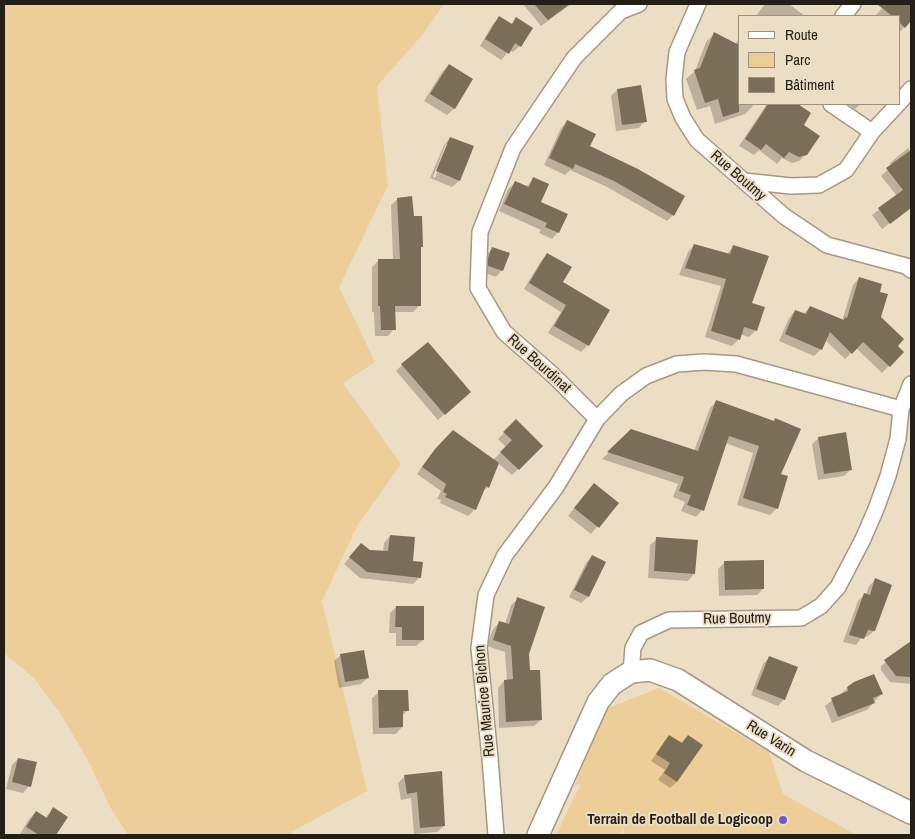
<!DOCTYPE html>
<html>
<head>
<meta charset="utf-8">
<style>
  body { margin:0 }
  #map { position:relative; width:915px; height:839px; overflow:hidden; background:#ecddc5; font-family:"Archivo Narrow",sans-serif }
  canvas { display:block }
  .frame { position:absolute; inset:0; border:5px solid #241f16; pointer-events:none }
  .legend { position:absolute; left:738px; top:15px; width:162px; height:90px; box-sizing:border-box; background:#ecddc5; border:1px solid #9c917f; margin:0; padding:6px 9px; list-style:none; font-size:15px; color:#241f16 }
  .legend li { display:flex; align-items:center; gap:10px; height:25px }
  .legend b { width:25px; border:1px solid #9c917f }
</style>
</head>
<body>
<div id="map">
<canvas width="915" height="839"></canvas>
<div class="frame"></div>
<ul class="legend">
<li><b style="height:6px;background:#fff"></b>Route</li>
<li><b style="height:14px;background:#edcd98"></b>Parc</li>
<li><b style="height:14px;background:#7b6e59"></b>Bâtiment</li>
</ul>
</div>
<script>
const ctx = document.querySelector('canvas').getContext('2d');
ctx.lineJoin = 'round';
function fill(path, color) {
  ctx.fillStyle = color;
  ctx.fill(path, 'evenodd');
}
function poly(rows) {
  const path = new Path2D();
  for (const r of rows) {
    path.moveTo(r[0], r[1]);
    for (let i = 2; i < r.length; i += 2) path.lineTo(r[i], r[i + 1]);
  }
  return path;
}
function strokePath(path, color, width, dash) {
  ctx.strokeStyle = color;
  ctx.lineWidth = width;
  ctx.lineCap = dash ? 'butt' : 'round';
  ctx.setLineDash(dash || []);
  ctx.stroke(path);
}
function label(font, color, halo, rows, align = 'center') {
  ctx.font = font + ' "Archivo Narrow",sans-serif';
  ctx.lineWidth = 4;
  ctx.setLineDash([]);
  ctx.textBaseline = 'middle';
  ctx.strokeStyle = halo;
  ctx.fillStyle = color;
  for (const [text, x, y, turn = 0] of rows) {
    ctx.save();
    ctx.translate(x, y);
    ctx.rotate((+turn || 0) * Math.PI / 180);
    ctx.textAlign = isNaN(turn) ? turn : align;
    if (halo) ctx.strokeText(text, 0, 0);
    ctx.fillText(text, 0, 0);
    ctx.restore();
  }
}
fill(poly([
  [4,4,444,4,422,35,377,86,388,185,339,287,375,362,343,383,401,464,357,526,322,601,367,791,291,832,292,835,128,835,110,807,88,760,62,716,35,679,4,653],
  [659,688,769,752,783,794,856,835,623,835,624,827,620,835,556,835,581,784,575,785,606,709]
]), '#edcd98');
fill(poly([
  [523,4,571,4,541,26],
  [765,4,789,4,805,16,756,16],
  [886,4,911,4,911,19,899,33,899,16,875,16],
  [499,18,511,25,517,19,520,46,513,52,510,50,501,60,480,46,493,24],
  [714,34,735,44,739,39,739,104,752,104,753,106,745,114,715,124,710,106,697,110,686,79,695,71,706,42],
  [449,65,472,80,454,109,447,115,424,101,442,72],
  [617,90,645,121,639,128,616,131,611,96],
  [767,104,796,104,809,113,802,125,806,154,799,161,792,163,782,158,777,164,759,150,754,155,739,146],
  [848,104,860,104,855,109],
  [567,122,588,147,673,215,667,221,607,187,570,170,565,175,544,165,561,128],
  [450,138,473,147,459,181,452,187,430,178,444,145],
  [446,144,448,144,435,178,433,177],
  [908,148,911,152,911,207,882,229,872,215,897,196,881,176,892,166,890,163],
  [534,178,539,202,558,232,552,239,539,233,541,230,499,211,508,189,515,183,526,187],
  [398,199,413,217,422,247,419,249,419,306,413,312,394,312,394,329,388,336,375,336,374,312,372,312,372,267,379,260,393,260,391,205],
  [694,245,726,255,734,246,756,330,749,337,740,334,739,339,732,346,705,337,721,286,679,275,688,252],
  [493,248,502,270,496,277,482,272,486,255],
  [547,254,561,282,608,310,588,345,581,352,548,333,561,312,524,289,541,261],
  [859,278,896,346,902,352,882,373,856,348,845,359,825,340,821,349,814,356,779,341,789,318,795,311,803,314,810,307,842,321,853,285],
  [402,365,462,398,438,420,396,371],
  [716,402,773,422,775,419,780,475,777,508,770,515,737,505,753,453,725,443,702,510,696,517,681,511,685,502,673,497,678,484,602,459,632,430,694,451,710,408],
  [516,421,541,446,512,475,498,463,488,487,482,492,475,509,468,516,440,503,441,500,437,499,441,491,417,474,429,457,453,431,493,460,506,447,498,439],
  [819,438,851,469,844,476,818,480,812,444],
  [588,491,617,503,591,534,568,516],
  [390,536,412,562,420,577,413,584,360,578,344,564,355,551,383,552,384,543],
  [657,539,694,574,688,581,648,578,650,545],
  [592,556,605,562,588,597,581,603,569,597,586,563],
  [725,562,763,589,757,595,719,596,718,569],
  [875,580,874,631,867,637,863,636,856,645,843,642,858,601,865,594,866,595,869,586],
  [518,599,528,654,529,672,541,720,534,726,499,728,498,688,504,681,507,681,505,652,487,646,493,629,499,623,505,624,511,605],
  [396,607,423,640,416,646,396,646,396,633,389,633,390,613],
  [911,643,911,684,890,682,881,670,881,666],
  [341,655,368,678,361,684,339,688,334,661],
  [770,657,784,699,778,706,751,695,763,664],
  [848,688,881,694,867,710,832,723,825,706],
  [379,692,407,711,402,716,402,727,396,734,373,734,372,698],
  [669,736,681,743,688,736,677,782,670,788,658,780,665,770,651,761],
  [18,759,29,786,23,793,6,789,12,765],
  [405,776,444,826,437,832,414,834,411,798,401,800,398,783],
  [53,809,66,817,55,835,23,835,20,834,29,819,36,812,45,818]
]), '#0003');
fill(poly([
  [534,4,570,4,548,20],
  [877,4,911,4,911,21,905,28,899,22,899,16,892,16],
  [499,16,512,24,516,17,533,28,521,47,515,43,509,54,485,39],
  [714,32,739,45,739,112,723,117,718,99,705,103,694,70,700,68],
  [449,64,473,79,455,109,430,94],
  [641,85,647,122,622,125,617,89],
  [768,104,798,104,811,113,804,125,820,136,807,155,799,157,789,152,784,158,766,144,761,150,745,139],
  [567,120,596,134,590,146,638,169,685,196,674,216,614,181,575,164,573,169,549,158],
  [450,137,474,146,460,181,436,171],
  [911,150,911,208,890,224,878,208,903,190,886,168],
  [533,177,549,184,541,202,568,214,559,233,545,227,547,223,504,204,515,181,529,187],
  [412,196,414,216,422,216,423,247,421,247,421,306,395,306,396,330,381,330,380,306,378,306,378,259,400,259,397,198],
  [694,244,730,254,733,245,769,256,752,303,765,307,757,331,744,327,740,340,711,331,726,279,685,268],
  [492,247,510,253,503,271,488,266,488,258],
  [547,253,572,267,563,282,610,310,589,346,554,326,566,305,529,283],
  [859,277,882,284,880,292,888,294,881,317,904,339,898,346,904,352,890,367,863,342,852,354,830,332,822,350,785,334,795,310,806,314,810,306,844,320,845,317,847,318],
  [428,342,471,392,445,415,401,364],
  [716,400,774,421,775,418,801,429,781,474,788,476,778,509,743,498,759,446,729,436,704,511,687,505,691,495,679,491,684,477,607,452,631,429,698,451],
  [516,419,543,446,519,470,500,452,512,440,503,432],
  [453,430,499,463,489,488,486,486,476,510,445,497,447,494,443,492,446,484,422,467,435,449],
  [846,432,852,470,824,474,818,437],
  [594,483,619,503,599,528,574,508],
  [390,535,415,537,413,561,423,562,421,578,367,572,349,557,361,543,370,550,388,551],
  [656,537,698,540,695,574,654,571],
  [592,555,606,562,589,597,574,590],
  [764,560,764,589,725,590,724,561],
  [875,578,892,585,875,631,868,630,864,639,849,635,864,593,870,595],
  [517,597,545,607,529,654,530,670,540,670,542,720,506,722,504,680,513,679,511,646,493,640,499,621,509,624],
  [396,606,424,606,424,640,402,640,402,627,395,627],
  [911,641,911,677,896,676,884,660],
  [364,650,369,678,345,682,340,654],
  [769,656,798,667,785,700,756,689],
  [874,674,883,694,873,698,875,703,838,717,831,698,848,691,847,687,854,682],
  [378,690,408,690,409,711,403,711,403,727,379,728],
  [669,735,682,743,688,735,703,745,677,782,664,773,670,763,656,754],
  [18,758,37,762,31,787,12,782],
  [442,771,445,826,420,828,417,792,407,794,404,775],
  [53,807,68,817,56,835,39,835,26,827,36,811,47,818]
]), '#7b6e59');
const street = poly([
  [639,4,621,11,574,58,513,148,480,232,478,288,504,332,553,375,597,419,621,394,646,376,677,364,704,362,736,364,901,409],
  [698,4,677,52,674,80,675,99,683,118,697,140,784,216,827,245,906,266,911,270],
  [843,16,853,4],
  [899,103,911,89],
  [831,104,872,132],
  [744,181,791,186,819,185,846,170,872,132,898,104],
  [631,672,633,648,641,633,669,620,801,618,821,606,838,587,863,539,876,509,888,476,898,439,901,409,911,384],
  [496,835,490,758,479,648,486,595,505,555,556,487,597,419]
]);
const secondary = poly([
  [538,835,598,702,612,684,631,672,650,670,678,680,806,761,911,813]
]);
strokePath(street, '#a69882', 18);
strokePath(secondary, '#a69882', 24);
strokePath(street, '#fff', 15);
strokePath(secondary, '#fff', 21);
for (const [x, y, r, color] of [
  [783,820,5,"#7256cf"]
]) {
  const dot = new Path2D();
  dot.arc(x, y, r, 0, 2 * Math.PI);
  ctx.fillStyle = color;
  ctx.fill(dot);
  strokePath(dot, '#ecddc5', 2);
}
label('15px', '#241f16', '#ecddc5', [
  ["Rue Boutmy",738,176,41],
  ["Rue Bourdinat",539,364,42],
  ["Rue Boutmy",737,619,-1],
  ["Rue Maurice Bichon",485,701,-95],
  ["Rue Varin",771,739,32]
]);
label('bold 15px', '#241f16', '#ecddc5', [
  ["Terrain de Football de Logicoop",773,820]
], 'right');
</script>
</body>
</html>
